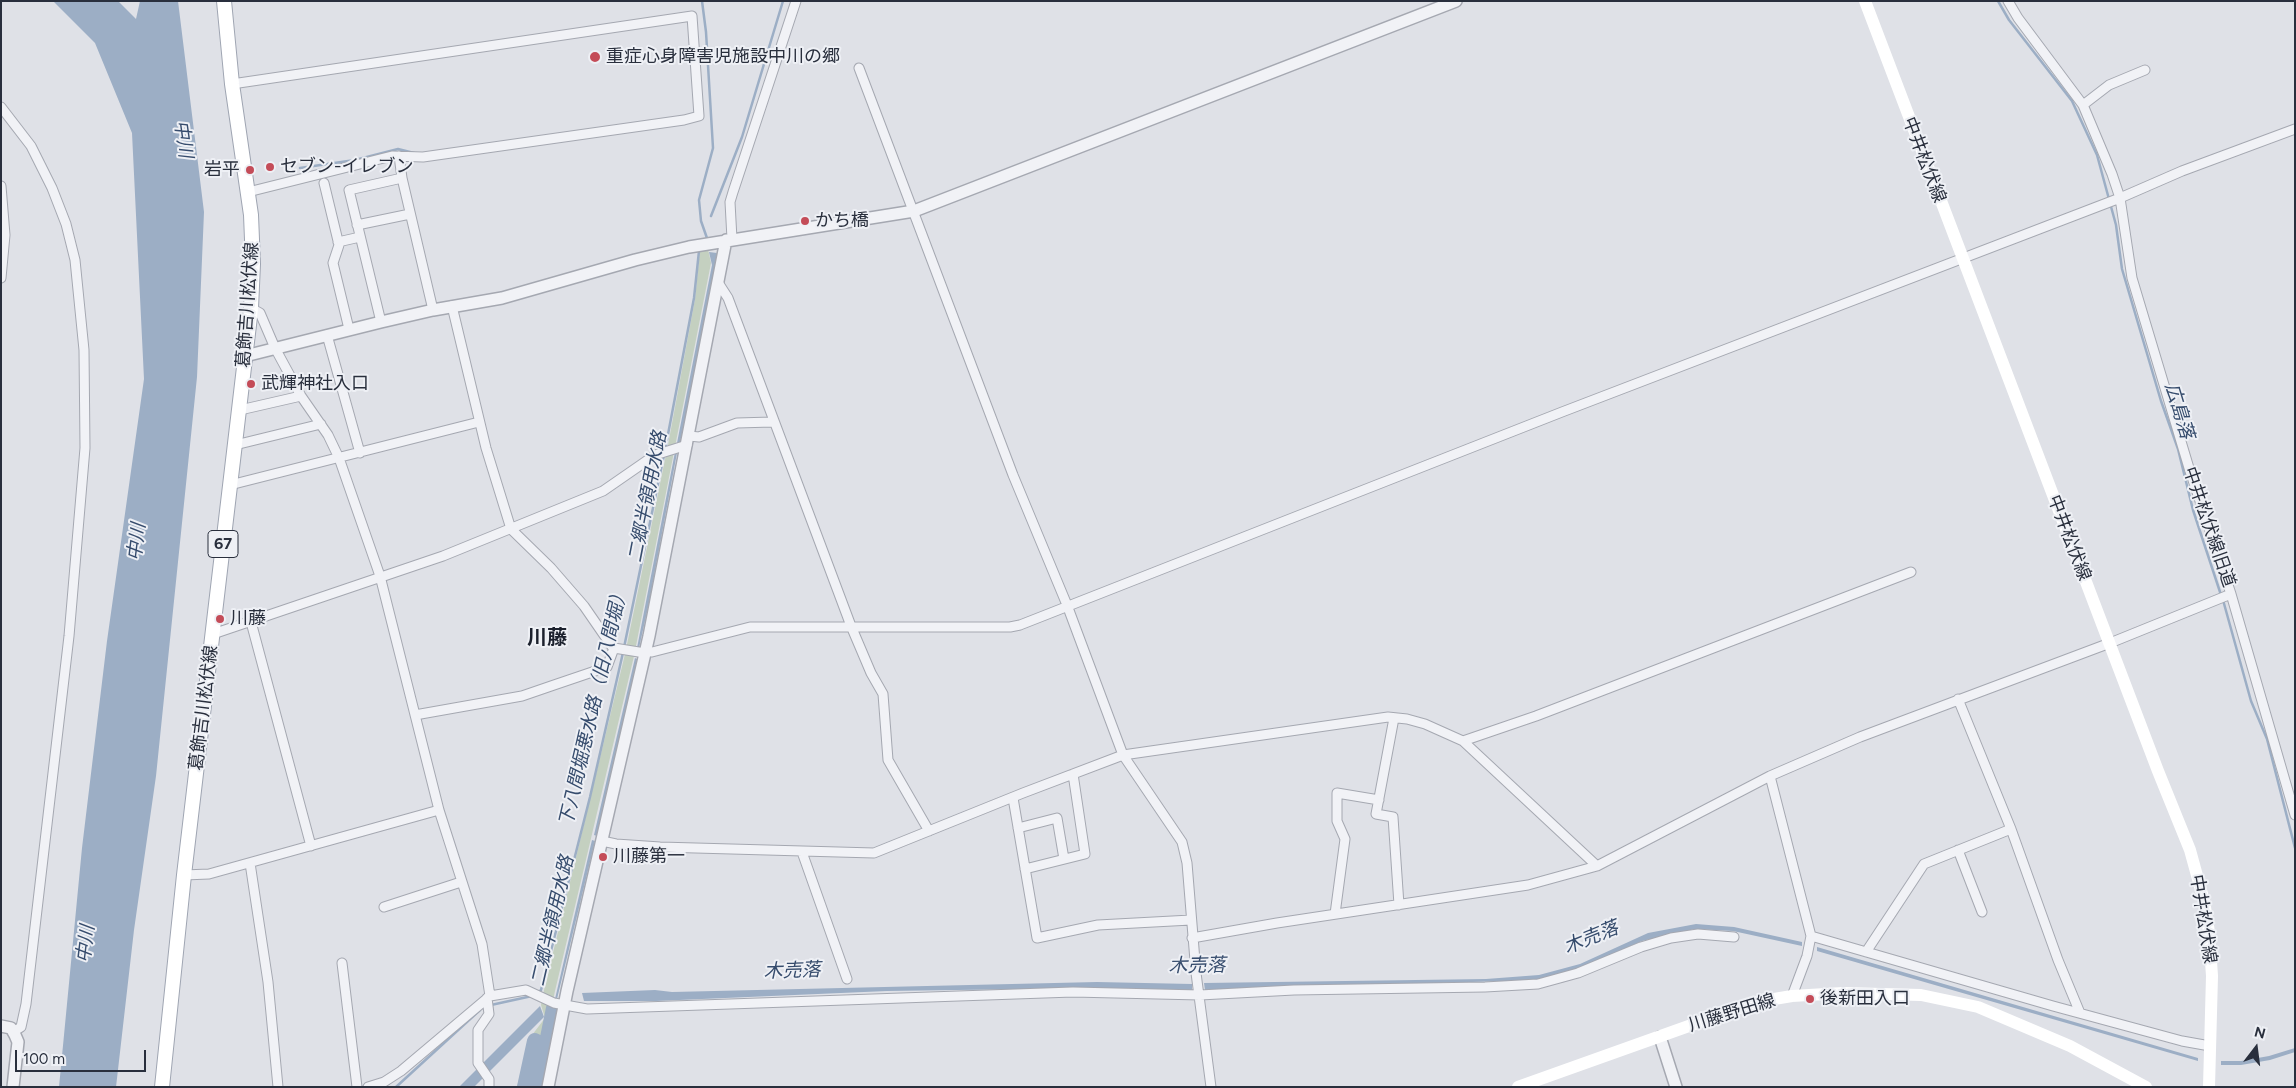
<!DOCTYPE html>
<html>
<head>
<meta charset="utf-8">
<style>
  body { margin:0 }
  #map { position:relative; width:2296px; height:1088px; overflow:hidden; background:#dfe1e7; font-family:Figtree,sans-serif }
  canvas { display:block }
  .frame { position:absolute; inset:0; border:2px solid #292f3d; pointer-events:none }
  .north { position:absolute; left:2231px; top:1023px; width:50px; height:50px; -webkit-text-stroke:4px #eef0f5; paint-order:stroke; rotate:15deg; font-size:14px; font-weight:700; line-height:20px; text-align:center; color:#292f3d }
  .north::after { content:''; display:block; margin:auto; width:18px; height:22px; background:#292f3d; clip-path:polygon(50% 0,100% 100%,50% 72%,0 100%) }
  .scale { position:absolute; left:15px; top:1050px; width:131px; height:22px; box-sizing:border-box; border:2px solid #292f3d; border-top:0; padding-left:6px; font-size:15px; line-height:18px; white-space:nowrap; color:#292f3d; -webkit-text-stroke:4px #eef0f5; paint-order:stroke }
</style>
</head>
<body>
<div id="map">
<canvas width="2296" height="1088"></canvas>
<div class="frame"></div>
<div class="north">N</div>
<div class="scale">100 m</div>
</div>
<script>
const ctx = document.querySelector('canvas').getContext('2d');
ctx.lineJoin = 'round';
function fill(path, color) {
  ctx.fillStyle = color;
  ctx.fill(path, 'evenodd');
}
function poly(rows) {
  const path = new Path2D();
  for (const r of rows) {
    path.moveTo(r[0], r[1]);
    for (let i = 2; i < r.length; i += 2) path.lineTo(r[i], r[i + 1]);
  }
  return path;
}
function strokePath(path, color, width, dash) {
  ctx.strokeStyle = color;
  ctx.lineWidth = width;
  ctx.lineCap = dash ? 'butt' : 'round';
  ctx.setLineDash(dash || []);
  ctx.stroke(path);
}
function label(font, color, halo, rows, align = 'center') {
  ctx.font = font + ' Figtree,"Noto Sans JP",sans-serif';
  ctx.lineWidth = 4;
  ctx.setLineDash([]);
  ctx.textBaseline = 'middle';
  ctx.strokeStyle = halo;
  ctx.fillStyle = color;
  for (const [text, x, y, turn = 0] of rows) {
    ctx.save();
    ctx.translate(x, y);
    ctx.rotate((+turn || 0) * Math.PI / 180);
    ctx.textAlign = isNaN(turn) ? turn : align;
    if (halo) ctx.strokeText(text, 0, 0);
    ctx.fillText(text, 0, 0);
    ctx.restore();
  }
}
fill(poly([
  [708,249,711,263,634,656,555,991,535,1087,517,1087,529,1039,545,1018,541,1005,544,990,625,654,668,445,695,299,700,250]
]), '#c4d0c0');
fill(poly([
  [53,1,118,1,136,19,140,1,178,1,204,212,197,377,156,776,134,930,116,1087,59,1087,82,848,107,641,144,379,132,133,95,43],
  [709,252,717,253,715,266,685,421,680,442,677,443,712,265],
  [675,452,677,453,649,603,639,648,637,648],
  [635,658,637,659,629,697,597,836,594,835],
  [592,840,595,841,557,999,555,999],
  [1696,924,1734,927,1802,942,1802,946,1733,931,1695,929,1642,941,1579,969,1539,980,1205,990,1204,983,1486,979,1539,975,1580,964,1648,933],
  [1817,947,2198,1058,2198,1061,1817,951],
  [1097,982,1192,984,1192,991,1097,988,887,991,656,1001,584,1001,582,993,655,990,672,992],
  [540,1006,544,1017,474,1087,459,1087],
  [548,1032,550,1032,540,1087,536,1087],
  [2295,1048,2295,1052,2270,1060,2241,1065,2221,1065,2221,1061,2241,1061,2269,1056]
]), '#9caec5');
strokePath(poly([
  [702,1,706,32,713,148,699,200,701,221,708,241],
  [1998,1,2009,20,2072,101,2097,155,2116,225,2122,269,2161,401,2178,449,2193,510,2221,595],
  [300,168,355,160,398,149,414,153],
  [711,216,742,137,783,1],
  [665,450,694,298,699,251],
  [2223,600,2251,701,2267,739,2295,848],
  [537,993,541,990,590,797,622,657,664,455],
  [491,1005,532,996],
  [396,1087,480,1010]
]), '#9caec5', 2.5);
strokePath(poly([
  [525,1087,535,1041],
  [538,1087,554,1008]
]), '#9caec5', 16);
const minor = poly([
  [2008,1,2018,18,2083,105,2112,174,2120,198,2132,278,2189,468,2231,594,2295,815],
  [859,68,1013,475,1067,605,1123,755,1182,842,1187,863,1196,973,1211,1087],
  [232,84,692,16,699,116,684,120,423,157,392,156,248,192],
  [2083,105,2109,85,2145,70],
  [1,107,31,146,52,188,66,224,75,260,84,350,85,448,69,636,26,1004,21,1027,13,1032],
  [399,156,402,178,433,310],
  [324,183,339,245,333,263,349,329],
  [1,186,5,235,1,278],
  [357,225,410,214],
  [732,239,730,202,733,192,796,1],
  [338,242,360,237],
  [719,284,728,298,851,626,871,673,883,694,888,760,929,831],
  [452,306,486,448,511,529,551,568,584,606,613,648],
  [251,308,260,313,275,348,301,396,328,435,339,458,380,576,439,810,482,944,490,996],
  [381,322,349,190,402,178],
  [327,335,360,453],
  [240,410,301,396],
  [689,436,699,437,737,423,772,422],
  [235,445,321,424],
  [230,485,479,422],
  [251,622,311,846],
  [213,634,443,556,603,491,655,455,687,445],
  [646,651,652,652,750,627,1010,627,1020,625,1562,412,2120,198,2182,171,2295,129],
  [1958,699,2011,829,2058,960,2080,1013],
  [415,715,522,696,554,685,607,667,614,648,645,653],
  [1394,718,1376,814,1393,817,1399,905],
  [1463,741,1536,716,1911,572],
  [1770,776,1811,936,1807,956,1792,996],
  [1013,798,1037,938,1098,925,1191,920],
  [1018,828,1057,818,1064,859],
  [602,841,616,844,660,847,874,853,1023,793,1123,755,1388,717,1407,719,1425,724,1463,741,1597,866],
  [1958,850,1982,912],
  [802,852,847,979],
  [250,863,268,982,278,1087],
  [1025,869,1085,854,1073,774],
  [184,875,209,874,439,810],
  [384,907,461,882],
  [1335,914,1345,839,1337,821,1337,793,1379,800],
  [1811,936,2053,1006,2182,1041,2210,1046],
  [1192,938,1277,923,1528,885,1597,866,1770,776,1860,737,2110,643,2231,594],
  [1866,952,1924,864,2011,829],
  [342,963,357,1087],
  [487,998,489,1014,478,1030,478,1063,489,1079,489,1087],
  [368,1087,384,1082,401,1071,490,996,526,990,554,1003,587,1009,1073,992,1200,995,1294,990,1485,987,1538,984,1578,973,1641,947,1671,938,1698,934,1734,937]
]);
const tertiary = poly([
  [245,356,381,322,433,310,502,298,635,260,689,247,914,211,1456,1],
  [1,1026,11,1028,15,1035,18,1042,13,1087],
  [1660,1037,1676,1087],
  [548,1087,567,991,649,636,726,240]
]);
const primary = poly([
  [162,1087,184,875,251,308,253,264,251,215,232,84,224,1]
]);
strokePath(minor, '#a5a8b1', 11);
strokePath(tertiary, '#a5a8b1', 14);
strokePath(primary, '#9fa5b2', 16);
strokePath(minor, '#f1f2f6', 9);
strokePath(tertiary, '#f1f2f6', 11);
strokePath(poly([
  [1865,1,2158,771,2190,850,2204,901,2209,932,2212,976,2209,1087],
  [1518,1087,1756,1002,1792,996,1843,993,1921,995,1978,1007,2070,1046,2146,1087]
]), '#fff', 12);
strokePath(primary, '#fff', 14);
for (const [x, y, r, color] of [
  [595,57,6,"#c44c58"],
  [270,167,5,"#c44c58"],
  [250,170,5,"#c44c58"],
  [805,221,5,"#c44c58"],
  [251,384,5,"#c44c58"],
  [220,619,5,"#c44c58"],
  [603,857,5,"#c44c58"],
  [1810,999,5,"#c44c58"]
]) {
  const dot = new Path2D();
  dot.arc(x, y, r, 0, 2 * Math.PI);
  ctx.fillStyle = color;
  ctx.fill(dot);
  strokePath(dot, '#eef0f5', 2);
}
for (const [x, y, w] of [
  [223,544,30]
]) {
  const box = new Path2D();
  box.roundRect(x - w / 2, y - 13.5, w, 27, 4);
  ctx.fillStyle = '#eef0f5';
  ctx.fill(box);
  strokePath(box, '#292f3d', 1);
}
label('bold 16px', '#292f3d', null, [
  ["67",223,544]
]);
label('18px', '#292f3d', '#eef0f5', [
  ["重症心身障害児施設中川の郷",606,57],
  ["セブン-イレブン",280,167],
  ["岩平",240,170,"right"],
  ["かち橋",815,221],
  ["武輝神社入口",261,384],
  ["川藤",230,619],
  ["川藤第一",613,857],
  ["後新田入口",1820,999]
], 'left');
label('18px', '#292f3d', '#eef0f5', [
  ["中井松伏線",1924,160,69],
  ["葛飾吉川松伏線",248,305,-86],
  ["中井松伏線旧道",2209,527,71],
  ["中井松伏線",2069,538,69],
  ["葛飾吉川松伏線",204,708,-83],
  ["中井松伏線",2203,919,81],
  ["川藤野田線",1732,1013,-17]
]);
label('italic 19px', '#364c6d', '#eef0f5', [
  ["中川",183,139,82],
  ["広島落",2179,411,73],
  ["二郷半領用水路",648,497,-79],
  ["中川",137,542,-83],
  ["下八間堀悪水路（旧八間堀）",594,706,-77],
  ["二郷半領用水路",553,921,-77],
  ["木売落",1591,938,-22],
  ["中川",86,944,-83],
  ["木売落",1197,966,-1],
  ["木売落",792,971,-2]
]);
label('bold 20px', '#1b202d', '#eef0f5', [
  ["川藤",547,638]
]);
</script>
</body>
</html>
